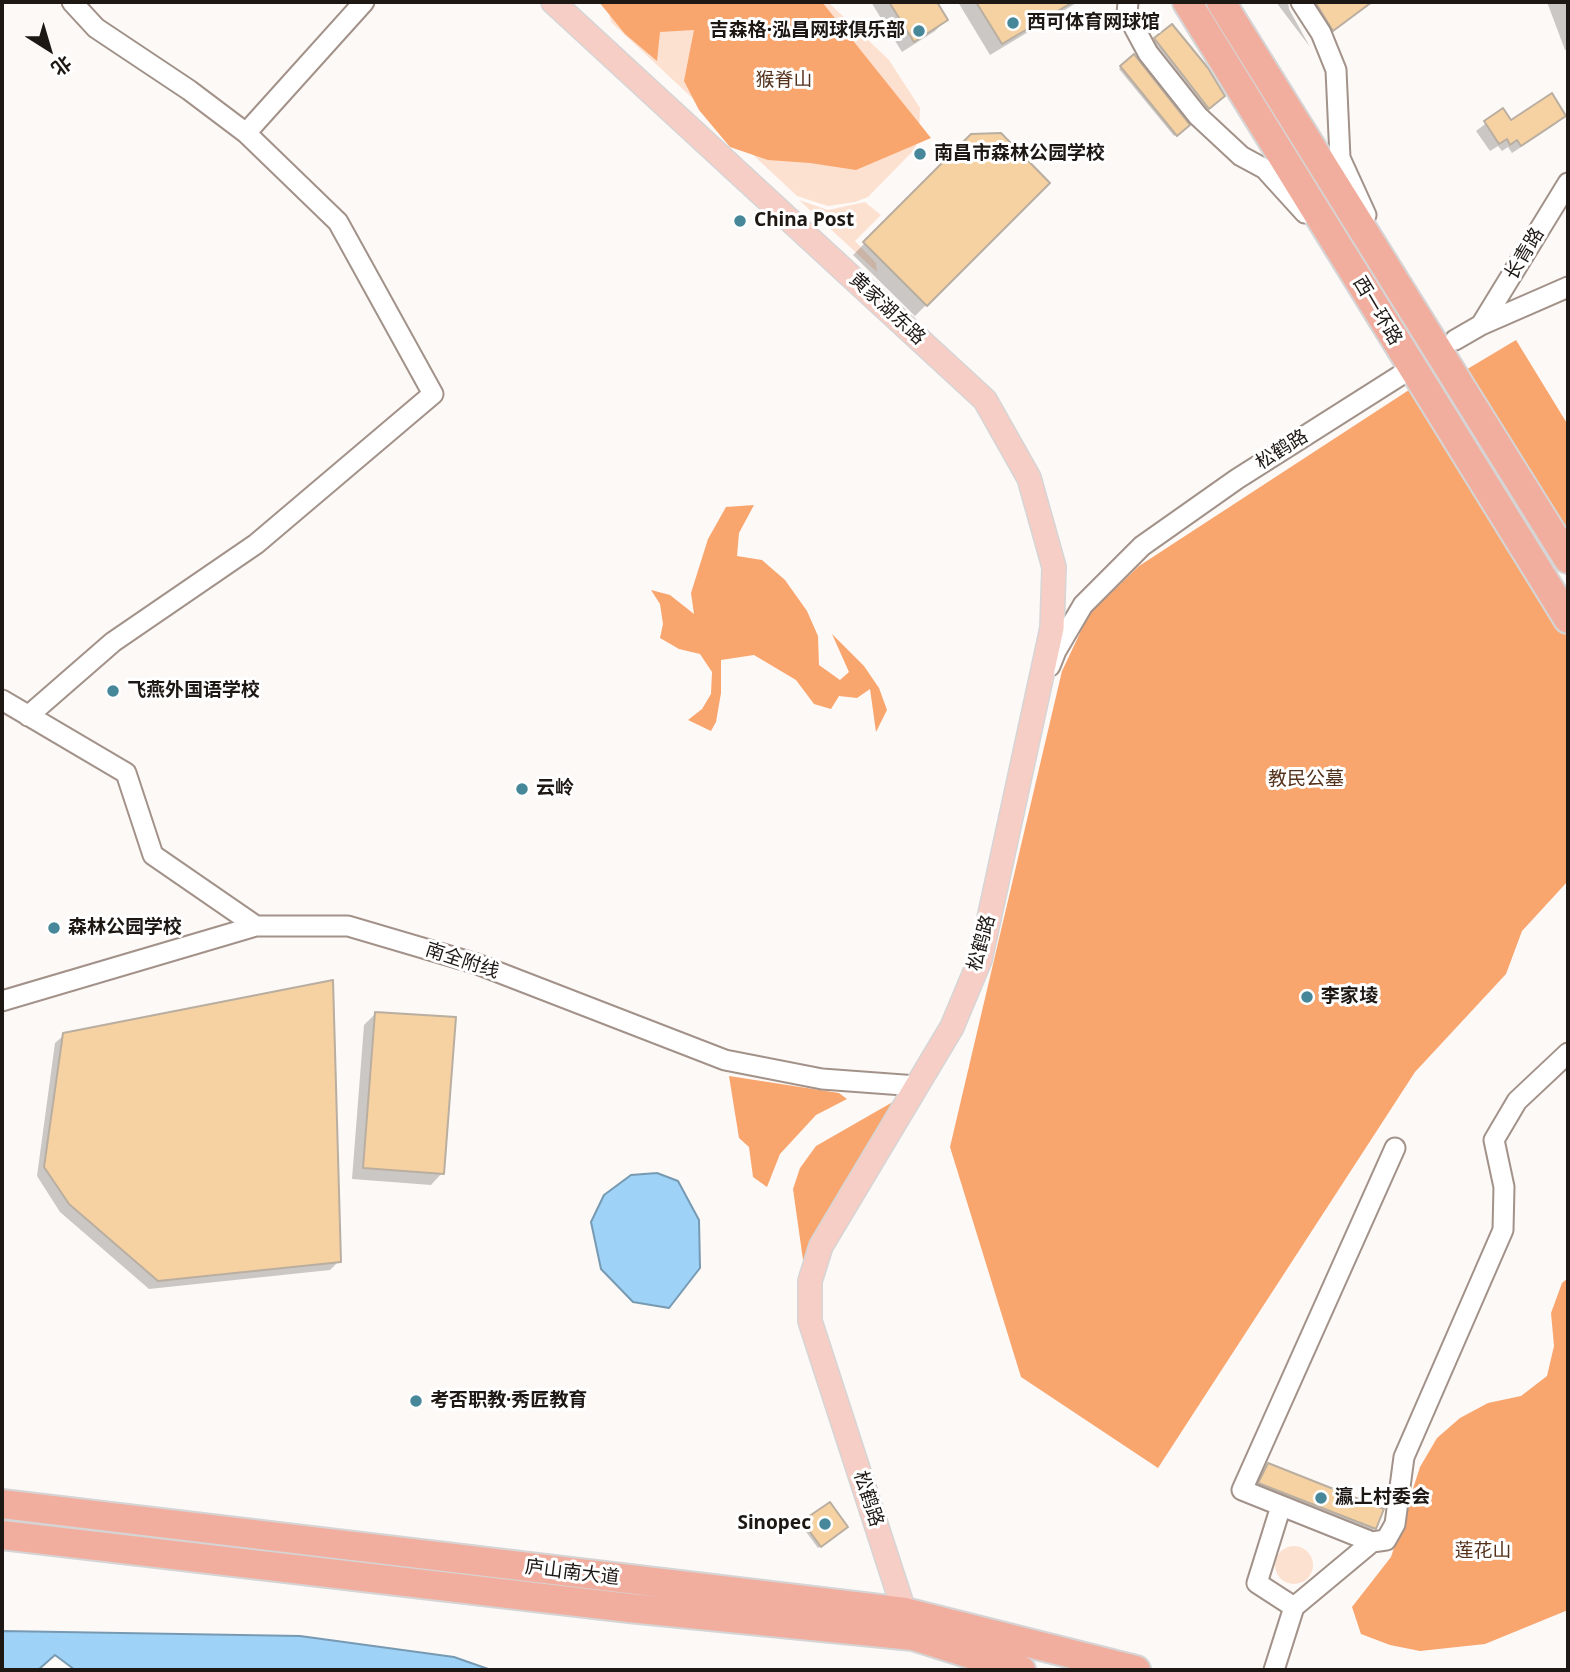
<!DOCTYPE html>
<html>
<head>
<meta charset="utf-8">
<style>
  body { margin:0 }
  #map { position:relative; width:1570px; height:1672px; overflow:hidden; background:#fdf9f7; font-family:"Noto Sans","Noto Sans SC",sans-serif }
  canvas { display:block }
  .frame { position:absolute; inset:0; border:4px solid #1d1814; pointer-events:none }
  .north { position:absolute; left:14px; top:14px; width:70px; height:70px; -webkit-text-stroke:5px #fff; paint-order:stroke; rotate:143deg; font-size:19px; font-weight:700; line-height:28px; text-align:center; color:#1d1814 }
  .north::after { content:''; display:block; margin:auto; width:24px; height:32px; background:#1d1814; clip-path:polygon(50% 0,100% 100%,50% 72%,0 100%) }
</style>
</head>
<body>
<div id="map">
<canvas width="1570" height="1672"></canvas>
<div class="frame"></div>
<div class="north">北</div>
</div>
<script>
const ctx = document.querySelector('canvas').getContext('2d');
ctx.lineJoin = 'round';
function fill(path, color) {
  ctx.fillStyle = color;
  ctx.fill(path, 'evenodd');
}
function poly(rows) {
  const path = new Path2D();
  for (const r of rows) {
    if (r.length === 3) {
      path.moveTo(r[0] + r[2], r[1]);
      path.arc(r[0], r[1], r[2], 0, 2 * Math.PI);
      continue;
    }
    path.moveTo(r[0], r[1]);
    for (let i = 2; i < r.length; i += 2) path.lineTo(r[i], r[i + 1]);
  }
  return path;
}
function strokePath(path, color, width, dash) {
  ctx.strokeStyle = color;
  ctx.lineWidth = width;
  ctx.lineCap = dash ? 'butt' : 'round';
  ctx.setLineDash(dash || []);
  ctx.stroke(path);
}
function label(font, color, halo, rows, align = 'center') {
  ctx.font = font + ' "Noto Sans","Noto Sans SC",sans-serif';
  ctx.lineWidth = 6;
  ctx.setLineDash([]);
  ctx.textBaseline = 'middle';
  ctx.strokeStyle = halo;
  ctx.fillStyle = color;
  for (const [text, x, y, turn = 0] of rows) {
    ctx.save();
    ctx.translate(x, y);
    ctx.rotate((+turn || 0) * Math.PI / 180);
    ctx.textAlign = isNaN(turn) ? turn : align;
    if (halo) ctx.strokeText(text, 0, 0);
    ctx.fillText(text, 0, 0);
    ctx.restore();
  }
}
fill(poly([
  [606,2,828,2,889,60,920,108,919,135,915,149,868,197,855,202,828,206,797,196,611,22],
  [799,200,828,210,865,202,881,215,855,241,876,263,877,272],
  [1294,1565,19]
]), '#fde1d0');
fill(poly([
  [599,2,822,2,931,138,856,170,810,163,768,160,730,147,699,110,684,81,694,30,660,32,657,61,625,34],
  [1516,340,1568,425,1568,538,1464,371],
  [1412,388,1568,637,1568,881,1522,931,1506,974,1415,1072,1158,1468,1021,1377,950,1147,1062,671,1089,614,1139,566],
  [754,505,739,533,737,556,762,560,785,580,807,611,818,636,819,665,840,680,849,672,832,634,864,666,879,688,887,710,876,732,870,689,857,698,839,696,831,709,814,704,796,680,754,655,721,660,721,693,716,722,711,731,688,720,702,709,711,694,712,672,700,654,679,649,660,638,663,624,660,604,651,590,670,595,694,614,691,593,708,539,726,507],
  [729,1076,839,1093,847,1099,816,1115,780,1154,767,1187,753,1177,749,1147,739,1138],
  [898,1099,804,1267,793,1189,800,1168,816,1146],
  [1568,1278,1568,1610,1485,1644,1420,1651,1390,1645,1361,1634,1352,1607,1391,1557,1420,1467,1437,1438,1460,1418,1488,1403,1521,1396,1547,1376,1554,1346,1551,1313,1562,1283]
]), '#f9a56e');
const water = poly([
  [657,1173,678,1181,699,1220,700,1268,669,1308,633,1302,601,1269,591,1222,604,1195,631,1175,657,1173],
  [2,1631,300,1636,454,1657,491,1670,75,1670,55,1655,38,1670,2,1670,2,1631]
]);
fill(water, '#9ed2f6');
strokePath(water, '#779ab2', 2);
fill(poly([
  [871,2,935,2,946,20,935,31,902,52],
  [958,2,1078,2,990,55],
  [1276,2,1288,2,1289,9,1310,47],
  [1312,2,1370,2,1331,32],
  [1547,2,1568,2,1568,49,1565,50],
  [1171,26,1223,95,1206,110,1153,41],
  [1134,56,1187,125,1174,136,1119,69],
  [1502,111,1511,123,1564,116,1556,124,1512,153,1508,147,1502,151,1498,146,1490,151,1476,131],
  [972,136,1048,183,915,316,853,255],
  [375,1014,442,1173,431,1185,352,1179,364,1025],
  [64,1035,339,1261,330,1270,149,1289,60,1212,37,1176,55,1043],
  [1268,1465,1375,1528,1366,1537,1251,1492,1260,1473],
  [803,1523,844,1529,818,1548,801,1525]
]), '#0003');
const building = poly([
  [889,2,937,2,948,20,914,42,889,2],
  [976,2,1073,2,1002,44,976,2],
  [1315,2,1372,2,1333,31,1315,2],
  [1172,24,1208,68,1225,96,1209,109,1154,38,1172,24],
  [1134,54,1190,125,1177,136,1120,66,1134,54],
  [1552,93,1566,116,1521,146,1517,140,1510,145,1507,139,1499,144,1484,121,1503,108,1511,120,1552,93],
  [1001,133,1050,183,927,306,863,242,971,134,1001,133],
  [333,980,341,1262,158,1281,69,1204,44,1167,63,1033,333,980],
  [375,1012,456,1017,444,1174,363,1168,375,1012],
  [1268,1463,1384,1509,1376,1529,1258,1483,1268,1463],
  [830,1502,848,1527,821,1547,802,1521,830,1502]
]);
fill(building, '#f6d2a3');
strokePath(building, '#b9aea0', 2);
const minor = poly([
  [72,2,96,28,189,90,246,133],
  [1128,2,1127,14,1148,53,1198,116,1241,156,1265,169,1305,213],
  [1301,2,1321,33,1336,70,1340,158,1366,215],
  [1481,325,1568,183],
  [1455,340,1481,325,1568,287],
  [1050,666,1056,651,1083,605,1142,546,1237,479,1404,373],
  [2,700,126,773,153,855,256,926],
  [28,716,113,642,256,544,433,394,338,222,246,133,364,2],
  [2,1001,256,926,348,926,477,964,725,1060,822,1079,917,1086],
  [1281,1506,1257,1583,1294,1607],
  [1372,1542,1242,1490,1395,1148],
  [1274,1670,1294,1607,1372,1542,1386,1540,1395,1524,1404,1457,1503,1230,1504,1187,1494,1140,1517,1101,1568,1053]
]);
const major = poly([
  [553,2,985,400,1029,478,1054,567,1052,628,980,960,952,1027,821,1246,810,1281,810,1321,909,1626]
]);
const highway = poly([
  [1187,2,1568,619],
  [1221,2,1568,559],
  [2,1504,905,1612,1136,1670],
  [2,1535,629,1608,913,1636,1021,1670]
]);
strokePath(minor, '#a29289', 23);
strokePath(major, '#d6d5d5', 26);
strokePath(highway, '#d6d5d5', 32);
strokePath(minor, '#fff', 19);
strokePath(major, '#f7cec5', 23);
strokePath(highway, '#f1ae9f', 28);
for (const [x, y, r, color] of [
  [1013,23,7,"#468799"],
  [919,31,7,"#468799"],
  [920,154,7,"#468799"],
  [740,221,7,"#468799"],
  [113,691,7,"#468799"],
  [522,789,7,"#468799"],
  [54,928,7,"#468799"],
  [1307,997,7,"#468799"],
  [416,1401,7,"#468799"],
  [1321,1498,7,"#468799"],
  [825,1524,7,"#468799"]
]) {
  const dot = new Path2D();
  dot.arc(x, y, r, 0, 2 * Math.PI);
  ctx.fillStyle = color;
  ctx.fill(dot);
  strokePath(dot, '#fff', 2.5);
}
label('bold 19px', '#1d1814', '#fff', [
  ["西可体育网球馆",1027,23],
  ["吉森格·泓昌网球俱乐部",905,31,"right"],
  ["南昌市森林公园学校",934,154],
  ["China Post",754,221],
  ["飞燕外国语学校",127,691],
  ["云岭",536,789],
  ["森林公园学校",68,928],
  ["李家堎",1321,997],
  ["考否职教·秀匠教育",430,1401],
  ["瀛上村委会",1335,1498],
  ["Sinopec",811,1524,"right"]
], 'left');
label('19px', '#53311a', '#fff', [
  ["猴脊山",784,81],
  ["教民公墓",1306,780],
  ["莲花山",1483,1552]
]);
label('19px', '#1d1814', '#fff', [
  ["长青路",1525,254,-59],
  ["黄家湖东路",887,309,43],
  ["西一环路",1377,311,59],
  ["松鹤路",1282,450,-32],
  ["松鹤路",982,943,-75],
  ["南全附线",462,961,18],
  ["松鹤路",868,1499,72],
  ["庐山南大道",572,1573,7]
]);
</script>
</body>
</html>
